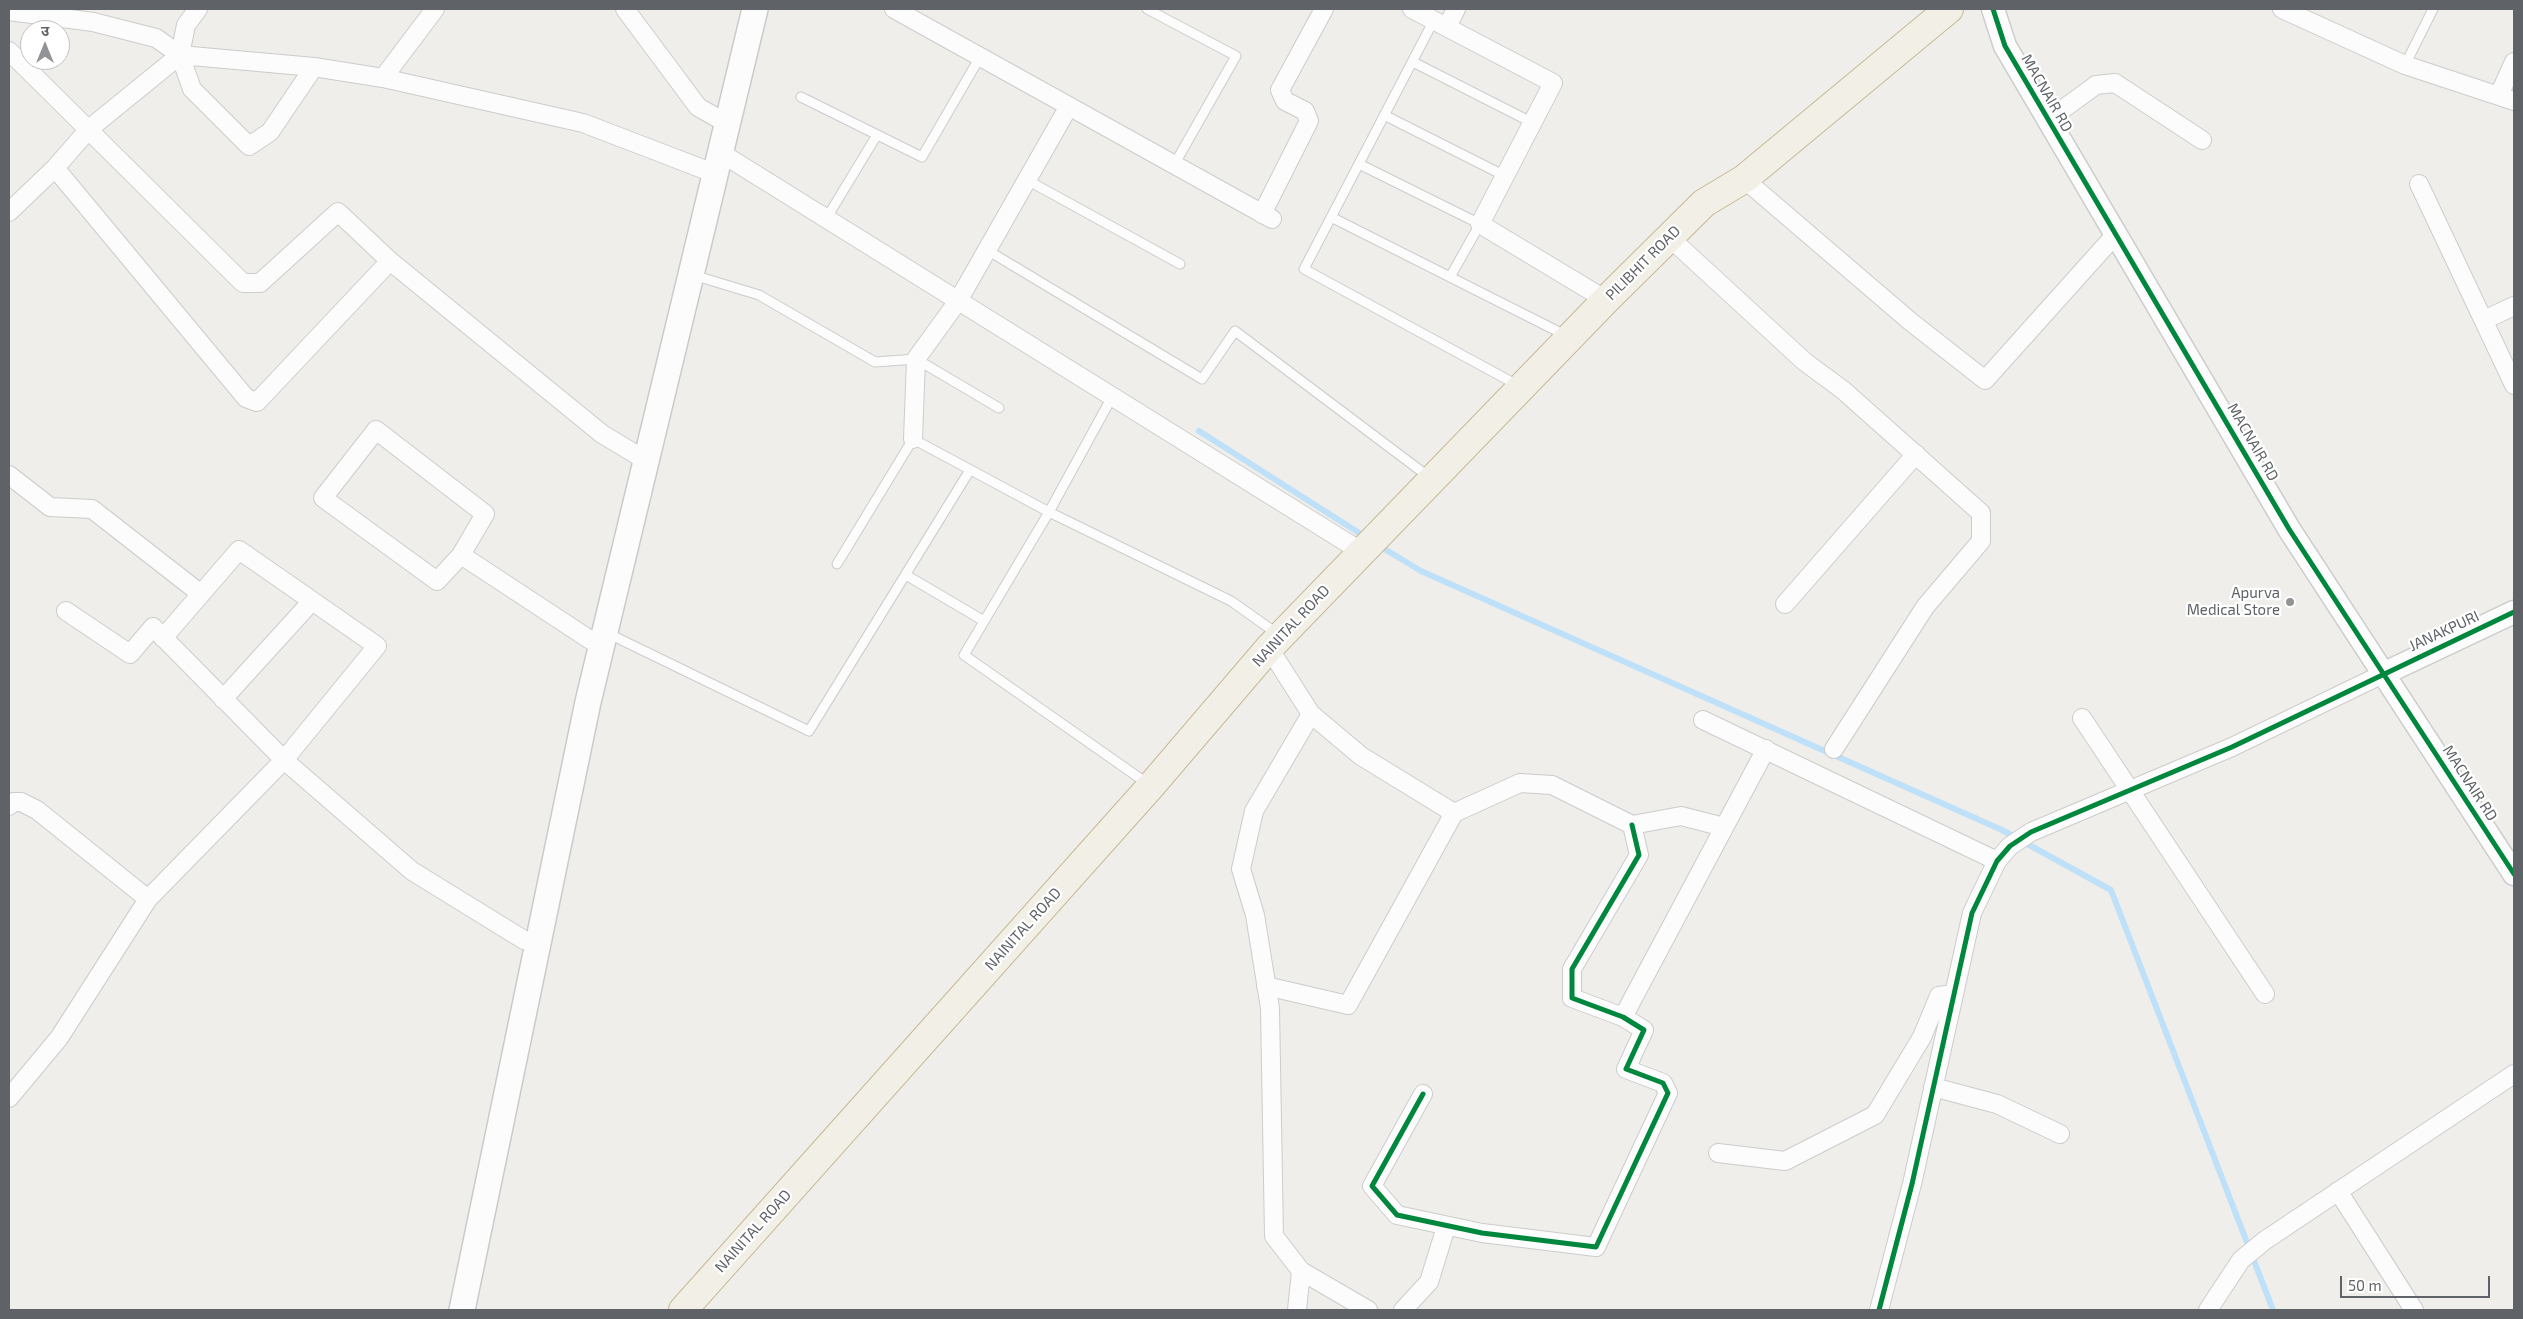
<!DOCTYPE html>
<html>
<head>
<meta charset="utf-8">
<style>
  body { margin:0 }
  #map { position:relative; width:2523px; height:1319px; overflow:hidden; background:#efeeea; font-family:"Exo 2","Noto Sans Devanagari",sans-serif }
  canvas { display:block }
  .frame { position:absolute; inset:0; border:10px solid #5f6368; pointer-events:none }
  .north { position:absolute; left:20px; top:20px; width:50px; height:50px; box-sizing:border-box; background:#fff; border:1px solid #bfc1c3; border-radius:50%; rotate:0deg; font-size:14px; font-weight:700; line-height:20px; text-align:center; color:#5f6368 }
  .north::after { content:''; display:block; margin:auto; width:18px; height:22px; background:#919496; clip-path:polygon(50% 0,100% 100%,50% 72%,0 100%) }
  .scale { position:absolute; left:2340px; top:1276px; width:150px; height:22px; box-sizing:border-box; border:2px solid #5f6368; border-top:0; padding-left:6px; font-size:15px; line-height:18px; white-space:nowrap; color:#5f6368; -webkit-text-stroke:4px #fff; paint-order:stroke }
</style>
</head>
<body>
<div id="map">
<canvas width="2523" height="1319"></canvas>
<div class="frame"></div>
<div class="north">उ</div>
<div class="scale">50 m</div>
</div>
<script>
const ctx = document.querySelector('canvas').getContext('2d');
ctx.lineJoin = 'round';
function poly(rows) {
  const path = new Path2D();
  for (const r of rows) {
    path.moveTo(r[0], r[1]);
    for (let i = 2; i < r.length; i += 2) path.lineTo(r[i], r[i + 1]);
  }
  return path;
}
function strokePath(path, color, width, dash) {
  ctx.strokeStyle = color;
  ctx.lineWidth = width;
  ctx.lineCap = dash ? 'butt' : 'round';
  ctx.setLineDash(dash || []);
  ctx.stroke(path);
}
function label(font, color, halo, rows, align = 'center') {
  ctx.font = font + ' "Exo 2",sans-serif';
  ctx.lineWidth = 4.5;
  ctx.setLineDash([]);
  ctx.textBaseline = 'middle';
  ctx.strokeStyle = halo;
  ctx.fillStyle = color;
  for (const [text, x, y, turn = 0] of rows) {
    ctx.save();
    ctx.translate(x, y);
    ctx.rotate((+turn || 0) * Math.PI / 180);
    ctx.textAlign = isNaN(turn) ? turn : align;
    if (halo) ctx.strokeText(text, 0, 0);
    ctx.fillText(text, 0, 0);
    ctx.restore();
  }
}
strokePath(poly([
  [1199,431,1367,538],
  [1378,545,1421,571,2002,830,2111,890,2273,1310]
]), '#bfe0f9', 6);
const service = poly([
  [1147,9,1236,56,1174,165],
  [1434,20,1304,269,1519,386],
  [1413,62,1533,123],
  [2405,65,2433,9],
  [801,97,922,157,980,57],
  [1384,115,1505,176],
  [1359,164,1480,224,1450,277],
  [1027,180,1180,264],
  [1331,217,1567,336],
  [826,219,877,135],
  [987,250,1202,379,1235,331,1429,477],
  [693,275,759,295,875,362,916,359,999,408],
  [1112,397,1049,512,964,655,1148,784],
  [837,564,913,439,1049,512,1231,601,1279,635],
  [906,575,984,621],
  [607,633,809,731,970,470]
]);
const minor = poly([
  [198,9,186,25,180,55,192,89,249,146,270,132,314,67],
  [625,9,698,107,728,124],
  [894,9,1272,219],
  [1412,9,1553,83,1480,224,1606,300],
  [2282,9,2405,65,2514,101],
  [9,11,93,22,156,38,180,55,314,67,383,78,583,123,716,174],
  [1447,27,1456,9],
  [9,51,243,283,260,283,338,212,390,261,602,434,647,461],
  [383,78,435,9],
  [2499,95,2514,62],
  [2048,120,2096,85,2115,83,2202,140],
  [721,153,1362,552],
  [55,168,246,398,257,402,390,261],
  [1744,179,1911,322,1985,380,2116,234],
  [2419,184,2514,385],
  [9,212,55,168,89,129,180,55],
  [1262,214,1309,121,1305,111,1285,101,1280,90,1324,9],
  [1669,237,1805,362,1843,390,1981,513,1981,541,1925,607,1834,749],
  [2484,320,2514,306],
  [913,439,916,359,958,301,1069,106],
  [9,475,50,507,92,509,201,594],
  [461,555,485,514,376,430,323,498,437,581,461,555,601,647],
  [1785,604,1916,454],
  [66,611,130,654,153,627,284,760,412,871,524,940,538,943],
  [1269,648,1311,714,1361,756,1454,813,1520,783,1552,785,1632,825,1681,816,1724,827],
  [223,699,312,601],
  [2082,718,2265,994],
  [1703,720,1997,861],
  [9,806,13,802,21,802,37,810,148,899],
  [1266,986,1348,1005,1454,813],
  [1623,1017,1766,749],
  [1933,1087,1997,1104,2060,1134],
  [1423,1094,1372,1186,1397,1215,1482,1233,1596,1247,1668,1093,1663,1083,1626,1069,1644,1030,1623,1017,1572,998,1572,969,1639,855,1632,825],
  [9,1098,59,1038,148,899,284,760,377,646,239,550,163,638],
  [1718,1153,1785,1161,1875,1115,1922,1037,1939,996,1953,994],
  [2338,1191,2414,1310],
  [1301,1271,1368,1310],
  [1297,1310,1301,1271,1274,1236,1270,1008,1255,915,1241,869,1254,811,1311,714],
  [1403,1310,1429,1282,1446,1227],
  [1879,1310,1912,1184,1972,913,1997,861,2010,846,2031,832,2232,747,2383,674],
  [2208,1310,2241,1260,2264,1241,2514,1074]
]);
const tertiary = poly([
  [1993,9,2005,46,2289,529,2514,874],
  [2383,674,2514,612]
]);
const secondary = poly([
  [462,1310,588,702,755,9]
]);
const trunk = poly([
  [683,1310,1151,786,1269,648,1606,300,1704,203,1744,179,1949,9]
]);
strokePath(service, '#cbcccc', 11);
strokePath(minor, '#cbcccc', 20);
strokePath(tertiary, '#cbcccc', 25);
strokePath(secondary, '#cacacb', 28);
strokePath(trunk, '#c8b996', 30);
strokePath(service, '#fdfcfc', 9);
strokePath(minor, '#fdfcfc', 18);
strokePath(tertiary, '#fdfcfc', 22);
strokePath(secondary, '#fdfcfc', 25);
strokePath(trunk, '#f2f0e6', 28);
strokePath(poly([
  [1993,9,2005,46,2289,529,2514,874],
  [1423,1094,1372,1186,1397,1215,1482,1233,1596,1247,1668,1093,1663,1083,1626,1069,1644,1030,1623,1017,1572,998,1572,969,1639,855,1632,825],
  [1879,1310,1912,1184,1972,913,1997,861,2010,846,2031,832,2232,747,2514,612]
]), '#00873e', 5);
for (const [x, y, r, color] of [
  [2290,602,5,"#919496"]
]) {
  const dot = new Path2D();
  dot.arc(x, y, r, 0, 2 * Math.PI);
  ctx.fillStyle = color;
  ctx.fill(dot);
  strokePath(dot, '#fff', 2);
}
label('15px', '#5f6368', '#fff', [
  ["MACNAIR RD",2047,93,60],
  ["PILIBHIT ROAD",1643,263,-45],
  ["MACNAIR RD",2253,442,60],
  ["NAINITAL ROAD",1291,626,-47],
  ["JANAKPURI",2444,631,-25],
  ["MACNAIR RD",2470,783,57],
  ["NAINITAL ROAD",1023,929,-48],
  ["NAINITAL ROAD",753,1231,-48]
]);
label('15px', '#5f6368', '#fff', [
  ["Apurva",2280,593],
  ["Medical Store",2280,610]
], 'right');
</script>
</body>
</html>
